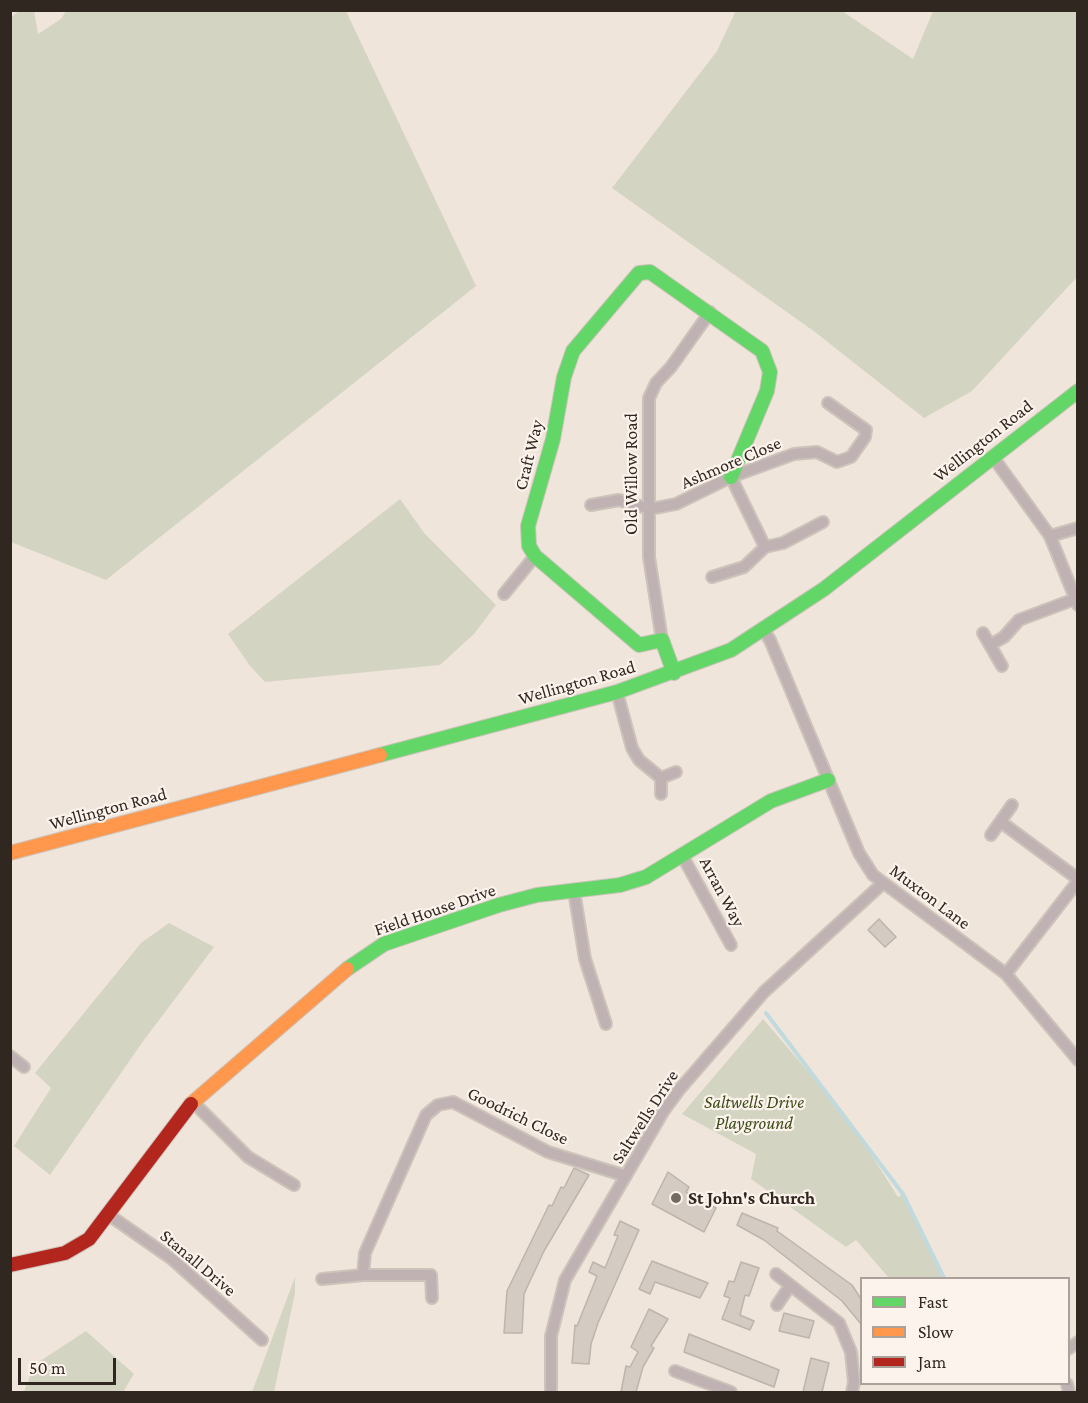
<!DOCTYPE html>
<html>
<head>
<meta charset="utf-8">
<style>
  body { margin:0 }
  #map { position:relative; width:1088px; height:1403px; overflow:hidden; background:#f0e5da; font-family:"Crimson Pro",serif }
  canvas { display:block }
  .frame { position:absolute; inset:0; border:12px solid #2f2720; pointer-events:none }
  .legend { position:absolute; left:860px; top:1277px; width:210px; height:108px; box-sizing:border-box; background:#fcf3ec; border:2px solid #aaa19a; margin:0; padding:8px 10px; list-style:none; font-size:18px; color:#2f2720 }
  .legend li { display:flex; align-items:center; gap:12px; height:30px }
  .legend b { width:30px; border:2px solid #aaa19a }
  .scale { position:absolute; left:18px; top:1358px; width:98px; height:27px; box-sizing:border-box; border:3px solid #2f2720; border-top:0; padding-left:8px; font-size:18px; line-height:21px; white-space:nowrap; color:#2f2720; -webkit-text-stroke:4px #fcf3ec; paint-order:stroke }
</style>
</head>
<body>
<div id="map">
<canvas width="1088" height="1403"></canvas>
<div class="frame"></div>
<ul class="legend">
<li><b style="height:8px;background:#63d668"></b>Fast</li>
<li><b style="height:8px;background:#ff974d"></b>Slow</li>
<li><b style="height:8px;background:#b3261e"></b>Jam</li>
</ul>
<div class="scale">50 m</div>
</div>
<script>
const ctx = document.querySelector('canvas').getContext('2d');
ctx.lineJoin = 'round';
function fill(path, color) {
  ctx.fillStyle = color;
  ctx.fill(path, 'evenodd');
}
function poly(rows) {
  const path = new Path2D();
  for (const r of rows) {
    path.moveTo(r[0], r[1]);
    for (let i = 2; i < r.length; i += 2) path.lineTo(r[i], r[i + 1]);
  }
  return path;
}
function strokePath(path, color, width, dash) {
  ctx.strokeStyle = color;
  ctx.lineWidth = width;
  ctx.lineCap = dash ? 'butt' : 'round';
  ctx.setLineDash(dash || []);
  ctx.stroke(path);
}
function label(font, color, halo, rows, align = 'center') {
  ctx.font = font + ' "Crimson Pro",serif';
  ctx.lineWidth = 4.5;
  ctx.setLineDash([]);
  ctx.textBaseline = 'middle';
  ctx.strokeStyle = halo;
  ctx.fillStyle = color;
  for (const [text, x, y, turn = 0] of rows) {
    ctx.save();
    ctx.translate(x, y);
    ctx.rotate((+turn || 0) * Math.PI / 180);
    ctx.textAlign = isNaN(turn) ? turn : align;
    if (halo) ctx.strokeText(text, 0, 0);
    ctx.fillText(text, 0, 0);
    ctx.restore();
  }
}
fill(poly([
  [736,10,842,11,913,59,933,11,1077,11,1077,277,972,391,924,418,815,332,612,188,717,51],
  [19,11,34,11,38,34,61,19,66,11,346,11,476,286,106,580,11,542,10,18],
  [400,499,425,534,496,605,474,634,440,665,265,682,250,666,228,634],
  [169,923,214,947,144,1040,50,1175,14,1146,51,1088,35,1073,141,943],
  [763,1019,848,1118,898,1197,903,1194,944,1278,889,1278,856,1240,846,1247,751,1179,756,1154,682,1114],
  [295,1277,295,1293,274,1392,252,1392],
  [86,1331,134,1374,123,1392,24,1392,34,1365]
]), '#d4d4c2');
strokePath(poly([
  [766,1013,903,1194,944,1278]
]), '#c0dade', 4);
const building = poly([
  [879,919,896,937,885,947,868,930,879,919],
  [574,1168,589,1175,544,1251,524,1294,522,1333,504,1333,507,1291,549,1205,552,1206,561,1187,564,1188,574,1168],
  [668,1172,689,1187,686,1192,716,1208,704,1232,652,1204,668,1172],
  [742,1213,778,1228,777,1231,852,1285,861,1299,861,1324,842,1301,764,1240,737,1225,742,1213],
  [620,1221,639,1230,598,1323,591,1344,589,1364,572,1363,575,1325,577,1326,597,1276,589,1272,593,1262,605,1268,618,1236,614,1235,620,1221],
  [652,1261,708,1283,700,1298,655,1282,650,1294,639,1289,652,1261],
  [741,1262,759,1268,749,1296,745,1295,740,1315,754,1321,750,1330,722,1319,730,1298,724,1296,729,1281,734,1282,741,1262],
  [649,1309,668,1319,651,1346,654,1348,643,1367,636,1392,621,1392,626,1366,630,1367,638,1352,631,1347,649,1309],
  [784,1313,814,1321,809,1338,779,1331,784,1313],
  [689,1334,779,1370,774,1387,684,1352,689,1334],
  [811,1358,829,1363,822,1392,803,1392,811,1358]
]);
fill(building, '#d4cbc3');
strokePath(building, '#bdb4ac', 1.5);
const street = poly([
  [993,457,1050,536,1078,605],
  [731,477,765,547],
  [591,505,619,500,650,509,676,504,731,477,794,454,817,452,837,462,851,457,865,437,866,430,828,403],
  [1050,536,1078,528],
  [712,577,744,567,765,547,783,543,823,522],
  [504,594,535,556],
  [764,631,770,640,859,853,873,875,1006,974,1078,1060],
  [983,633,1002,666],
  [662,640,649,557,649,398,656,383,671,367,710,312],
  [990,645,1004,637,1019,620,1075,599],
  [617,692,632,748,639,760,661,778,661,794],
  [661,778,676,772],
  [1001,822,1078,879],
  [991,835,1012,805],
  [682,855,731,945],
  [574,891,585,959,606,1024],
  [1006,974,1078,881],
  [10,1056,24,1067],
  [193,1102,248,1157,294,1185],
  [109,1215,172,1259,262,1340],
  [776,1274,839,1323,851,1352,854,1382,852,1392],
  [322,1279,363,1275],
  [432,1298,431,1275,363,1275,365,1253,426,1115,438,1105,453,1102,548,1152,626,1176],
  [777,1305,790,1286],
  [1068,1349,1078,1342],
  [675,1371,731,1392],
  [1067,1384,1069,1392],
  [551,1392,551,1336,565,1280,663,1112,679,1090,764,992,882,884]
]);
const fast = poly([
  [674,673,662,640,639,645,535,556,529,546,528,526,553,439,564,377,573,351,639,273,650,272,762,351,770,372,767,391,731,477],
  [380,755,617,692,731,650,824,589,1078,391],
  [347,969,384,944,499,905,537,895,620,885,646,877,771,801,828,780]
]);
const slow = poly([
  [10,853,380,755],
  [191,1104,347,969]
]);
const jam = poly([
  [10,1265,65,1253,89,1239,191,1104]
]);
strokePath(street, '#ccc3ba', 14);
strokePath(fast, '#ccc3ba', 16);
strokePath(slow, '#ccc3ba', 16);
strokePath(jam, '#ccc3ba', 16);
strokePath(street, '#c0b2b3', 10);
strokePath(fast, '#63d668', 14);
strokePath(slow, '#ff974d', 14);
strokePath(jam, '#b3261e', 14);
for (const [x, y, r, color] of [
  [676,1198,6,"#736a61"]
]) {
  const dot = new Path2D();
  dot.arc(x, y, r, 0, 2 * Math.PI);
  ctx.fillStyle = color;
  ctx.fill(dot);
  strokePath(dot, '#fcf3ec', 2);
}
label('18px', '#2f2720', '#fcf3ec', [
  ["Wellington Road",983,441,-38],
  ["Craft Way",529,455,-76],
  ["Ashmore Close",731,463,-23],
  ["Old Willow Road",631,474,-90],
  ["Wellington Road",577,683,-16],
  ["Wellington Road",108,809,-15],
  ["Arran Way",722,892,62],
  ["Muxton Lane",930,897,37],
  ["Field House Drive",435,910,-19],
  ["Goodrich Close",518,1116,26],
  ["Saltwells Drive",645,1117,-57],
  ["Stanall Drive",198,1263,40]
]);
label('italic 18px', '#3b4b19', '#fcf3ec', [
  ["Saltwells Drive",754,1102],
  ["Playground",754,1123]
]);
label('bold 18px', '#2f2720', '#fcf3ec', [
  ["St John's Church",688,1198]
], 'left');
</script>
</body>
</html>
